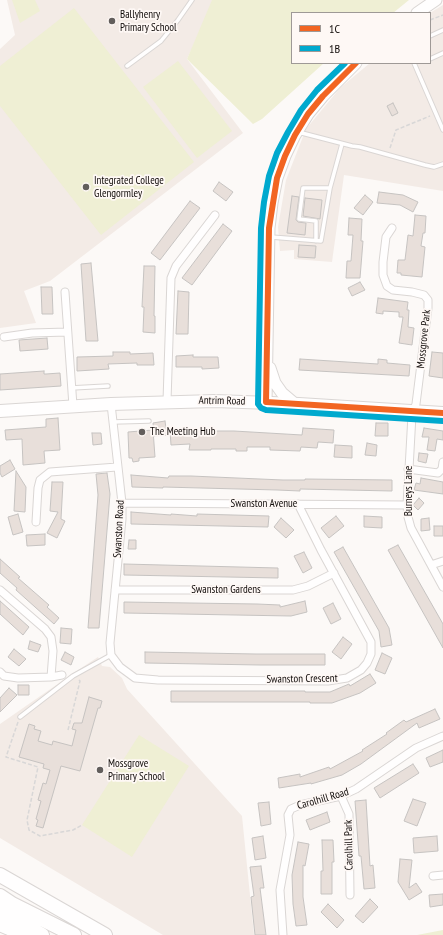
<!DOCTYPE html>
<html>
<head>
<meta charset="utf-8">
<style>
  body { margin:0 }
  #map { position:relative; width:443px; height:935px; overflow:hidden; background:#fcf9f7; font-family:"PT Sans Narrow",sans-serif }
  canvas { display:block }
  .legend { position:absolute; left:291px; top:12px; width:140px; height:52px; box-sizing:border-box; background:#fef8f5; border:1px solid #9e9996; margin:0; padding:5px 7px; list-style:none; font-size:12px; color:#0f0a08 }
  .legend li { display:flex; align-items:center; gap:8px; height:20px }
  .legend b { width:20px; border:1px solid #9e9996 }
</style>
</head>
<body>
<div id="map">
<canvas width="443" height="935"></canvas>
<ul class="legend">
<li><b style="height:5px;background:#f26522"></b>1C</li>
<li><b style="height:5px;background:#00a9ce"></b>1B</li>
</ul>
</div>
<script>
const ctx = document.querySelector('canvas').getContext('2d');
ctx.lineJoin = 'round';
function fill(path, color) {
  ctx.fillStyle = color;
  ctx.fill(path, 'evenodd');
}
function poly(rows) {
  const path = new Path2D();
  for (const r of rows) {
    path.moveTo(r[0], r[1]);
    for (let i = 2; i < r.length; i += 2) path.lineTo(r[i], r[i + 1]);
  }
  return path;
}
function strokePath(path, color, width, dash) {
  ctx.strokeStyle = color;
  ctx.lineWidth = width;
  ctx.lineCap = dash ? 'butt' : 'round';
  ctx.setLineDash(dash || []);
  ctx.stroke(path);
}
function label(font, color, halo, rows, align = 'center') {
  ctx.font = font + ' "PT Sans Narrow",sans-serif';
  ctx.lineWidth = 3.5;
  ctx.setLineDash([]);
  ctx.textBaseline = 'middle';
  ctx.strokeStyle = halo;
  ctx.fillStyle = color;
  for (const [text, x, y, turn = 0] of rows) {
    ctx.save();
    ctx.translate(x, y);
    ctx.rotate((+turn || 0) * Math.PI / 180);
    ctx.textAlign = isNaN(turn) ? turn : align;
    if (halo) ctx.strokeText(text, 0, 0);
    ctx.fillText(text, 0, 0);
    ctx.restore();
  }
}
fill(poly([
  [7,0,215,0,187,59,243,133,50,281,24,291,36,323,0,328,0,49,15,35],
  [443,5,443,191,344,175,332,262,294,259,294,250,280,251,278,227,286,180,306,129,340,88,370,63,430,63,430,13],
  [98,657,102,666,110,667,122,678,127,689,242,816,254,935,163,935,0,838,0,724,72,674]
]), '#f3ebe6');
fill(poly([
  [12,0,35,0,40,11,20,23],
  [212,0,409,0,393,13,292,13,292,63,324,63,262,119,253,124,187,59],
  [74,8,194,162,101,235,0,106,0,66],
  [178,61,232,131,197,158,143,87],
  [139,735,189,766,132,857,82,825],
  [443,930,443,935,417,935]
]), '#efefd4');
const building = poly([
  [393,103,398,113,392,116,387,106,393,103],
  [219,182,233,192,226,201,213,191,219,182],
  [379,192,403,195,418,202,413,212,400,205,377,203,379,192],
  [365,195,373,202,363,215,354,208,365,195],
  [292,196,299,197,296,220,298,222,306,223,305,235,287,233,292,196],
  [305,198,322,200,320,219,303,216,305,198],
  [190,201,200,208,160,260,151,253,190,201],
  [415,215,426,216,425,233,423,233,421,246,425,247,422,277,401,275,401,273,397,273,398,260,405,260,408,235,413,236,415,215],
  [349,218,362,219,361,241,363,241,360,278,346,278,347,261,351,261,353,235,348,235,349,218],
  [223,224,232,231,192,285,182,278,223,224],
  [299,245,316,246,315,258,298,257,299,245],
  [91,263,98,341,86,341,81,264,91,263],
  [144,266,155,266,154,316,155,316,155,333,143,332,144,307,142,307,144,266],
  [360,282,365,290,352,296,348,288,360,282],
  [41,287,52,287,53,314,42,314,41,287],
  [178,291,189,292,188,334,176,334,178,291],
  [378,298,408,302,407,310,409,310,408,327,414,328,412,345,399,343,403,317,399,317,399,312,383,311,383,314,376,313,378,298],
  [47,338,48,349,20,351,19,340,47,338],
  [113,352,130,352,130,354,153,353,154,365,137,365,137,363,108,364,109,369,77,371,77,357,113,356,113,352],
  [432,352,443,353,443,378,429,376,432,352],
  [193,355,193,357,218,357,219,368,202,369,202,367,176,367,176,356,193,355],
  [300,359,378,364,378,359,387,360,387,363,410,365,409,376,299,370,300,359],
  [44,371,44,374,46,374,60,373,61,386,0,390,0,374,44,371],
  [58,418,60,450,44,451,45,463,23,465,22,439,6,440,5,430,46,427,46,419,58,418],
  [165,421,167,435,154,436,153,423,165,421],
  [376,423,388,423,388,436,375,436,376,423],
  [303,428,334,430,333,443,318,442,317,448,301,447,300,451,270,450,270,447,247,447,247,451,236,451,236,449,211,449,211,450,189,450,190,444,171,445,170,431,181,430,181,431,234,431,302,435,303,428],
  [424,428,443,431,443,440,437,439,435,451,427,450,429,437,422,437,424,428],
  [153,430,155,457,139,458,139,461,133,462,132,458,129,458,128,432,153,430],
  [92,433,101,433,102,444,93,445,92,433],
  [367,443,377,445,376,456,365,455,367,443],
  [335,445,352,446,352,458,334,457,335,445],
  [419,453,428,454,426,463,418,461,419,453],
  [10,460,15,469,2,477,0,473,0,466,10,460],
  [16,471,26,487,25,512,14,511,16,471],
  [107,473,110,494,99,628,88,628,98,495,96,474,107,473],
  [131,475,168,478,169,476,191,476,283,480,305,480,305,479,392,480,392,491,300,489,300,491,277,490,163,487,163,488,132,487,131,475],
  [421,478,443,482,443,494,414,490,416,483,420,484,421,478],
  [52,482,63,482,61,519,65,521,57,538,47,533,58,512,50,511,52,482],
  [419,498,424,503,418,510,413,505,419,498],
  [131,512,171,515,171,514,197,516,197,514,269,516,268,527,131,524,131,512],
  [18,514,23,532,13,535,8,517,18,514],
  [336,516,344,526,329,538,321,528,336,516],
  [364,516,382,517,382,528,364,527,364,516],
  [281,518,294,530,286,538,274,527,281,518],
  [429,518,430,530,421,531,421,519,429,518],
  [434,526,443,526,443,536,434,536,434,526],
  [45,534,45,545,27,546,26,535,45,534],
  [129,540,136,540,136,549,128,549,129,540],
  [398,545,443,624,443,648,388,550,398,545],
  [343,547,389,628,392,645,381,647,379,631,334,552,343,547],
  [304,552,312,568,303,573,294,556,304,552],
  [0,559,20,577,18,578,49,605,47,607,59,618,54,624,16,590,17,588,0,573,0,559],
  [124,564,278,568,278,578,124,575,124,564],
  [0,601,29,627,23,635,0,614,0,601],
  [305,601,307,612,291,616,124,613,124,602,257,604,280,605,280,607,305,601],
  [333,603,341,619,331,624,323,608,333,603],
  [61,628,72,629,71,644,60,643,61,628],
  [343,637,352,644,341,659,332,652,343,637],
  [30,641,41,645,38,652,28,649,30,641],
  [14,649,26,659,19,666,8,657,14,649],
  [65,652,74,657,71,665,61,660,65,652],
  [145,652,256,654,325,654,325,665,260,665,145,663,145,652],
  [382,653,392,658,385,674,375,670,382,653],
  [370,674,376,683,360,693,332,703,310,703,310,702,171,702,171,691,305,691,305,692,330,692,349,684,350,686,370,674],
  [18,685,29,685,29,695,18,695,18,685],
  [9,688,17,695,0,712,0,698,9,688],
  [89,697,102,701,100,708,98,708,80,771,61,766,43,828,36,826,38,820,36,819,41,801,38,800,43,783,46,784,50,770,43,768,44,764,19,757,29,724,35,726,34,729,41,731,38,741,52,745,53,741,72,746,76,730,72,729,74,723,82,723,89,697],
  [435,709,440,719,419,728,417,723,361,764,342,775,311,784,311,783,279,788,278,778,300,774,300,777,329,767,330,769,363,751,362,750,387,734,386,733,404,720,406,722,435,709],
  [443,750,443,762,430,767,426,758,443,750],
  [413,764,419,773,380,798,374,788,413,764],
  [413,799,426,803,417,826,404,821,413,799],
  [366,800,370,866,373,865,375,888,364,889,361,856,359,856,355,801,366,800],
  [269,802,271,824,261,826,258,803,269,802],
  [327,812,330,822,310,830,306,820,327,812],
  [263,836,266,858,255,860,252,838,263,836],
  [437,836,438,851,414,853,413,838,437,836],
  [322,840,333,840,334,862,332,862,332,894,321,894,321,871,323,871,322,840],
  [298,842,309,844,305,866,303,865,303,897,307,925,296,926,293,904,292,875,298,842],
  [400,859,412,860,409,888,416,883,422,892,409,900,398,882,400,859],
  [261,866,264,888,260,888,266,935,255,935,251,897,254,896,250,867,261,866],
  [443,894,443,905,430,907,429,895,443,894],
  [370,899,378,907,363,923,355,916,370,899],
  [328,904,344,920,337,928,321,912,328,904]
]);
fill(building, '#e8dfda');
strokePath(building, '#c6c3c1', 1);
const lane = poly([
  [430,36,443,30],
  [430,59,443,53],
  [414,63,443,130],
  [127,66,161,41,178,20,192,0],
  [298,132,352,146,360,147,425,165,434,167,443,164],
  [271,237,321,241,330,188,342,144],
  [316,241,316,221,299,219,303,188,330,188],
  [71,388,108,386],
  [113,422,149,421],
  [20,717,73,676,111,655]
]);
const street = poly([
  [392,228,386,237,383,262,383,275,387,286,393,290,412,292,424,295,428,300,428,308,416,404,412,415,407,505,408,517,411,528,443,587],
  [65,292,73,406],
  [4,337,32,333,67,332],
  [167,401,171,278,176,266,215,215],
  [111,404,122,503,122,519,110,643,111,655,120,667,135,678,158,680,328,681,347,678,361,670,367,663,371,654,371,642,321,550,298,504],
  [408,469,438,473,442,469,443,462],
  [122,503,407,505],
  [36,522,38,488,40,480,50,472,117,467],
  [431,565,443,561],
  [0,590,45,629,51,637,53,651,51,677],
  [115,590,293,590,308,586,334,573],
  [0,672,4,676,18,678,51,677,62,675],
  [341,796,349,814,350,895],
  [433,876,443,875],
  [283,935,280,890,290,835,288,815,291,809,300,805,341,796,356,789,416,748,443,736]
]);
const secondary = poly([
  [417,13,436,0],
  [270,368,275,383,282,393,295,404],
  [266,402,269,228,272,203,277,178,285,156,295,135,308,114,323,96,356,63]
]);
const primary = poly([
  [0,411,111,404,215,401,299,404,443,413]
]);
const highway = poly([
  [0,875,105,935],
  [0,896,12,904,74,935],
  [0,911,42,935],
  [0,924,25,935]
]);
strokePath(lane, '#dad6d4', 5.5);
strokePath(street, '#dad6d4', 9);
strokePath(secondary, '#dad6d4', 13);
strokePath(primary, '#dad6d4', 14);
strokePath(highway, '#dad6d4', 16);
strokePath(poly([
  [430,20,443,15],
  [390,148,396,130,430,116],
  [18,722,6,757,38,767,27,820,29,830,40,836,73,830,82,825],
  [68,730,80,681,79,680]
]), '#d8d7d7', 1.5, [4, 2]);
strokePath(lane, '#fffefe', 3.5);
strokePath(street, '#fffefe', 7);
strokePath(secondary, '#fffefe', 11);
strokePath(primary, '#fffefe', 12);
strokePath(highway, '#fffefe', 14);
strokePath(poly([
  [356,63,323,96,308,114,295,135,285,156,277,178,269,228,266,402,443,413]
]), '#f26522', 6);
strokePath(poly([
  [345,63,317,90,301,110,288,132,277,153,269,176,264,202,261,228,258,404,261,408,266,410,443,421]
]), '#00a9ce', 6);
for (const [x, y, r, color] of [
  [112,21,4,"#625e5c"],
  [86,187,4,"#625e5c"],
  [142,432,4,"#625e5c"],
  [100,770,4,"#625e5c"]
]) {
  const dot = new Path2D();
  dot.arc(x, y, r, 0, 2 * Math.PI);
  ctx.fillStyle = color;
  ctx.fill(dot);
  strokePath(dot, '#fef8f5', 1.5);
}
label('11px', '#0f0a08', '#fef8f5', [
  ["Ballyhenry",120,15],
  ["Primary School",120,28],
  ["Integrated College",94,181],
  ["Glengormley",94,194],
  ["The Meeting Hub",150,432],
  ["Mossgrove",108,764],
  ["Primary School",108,777]
], 'left');
label('11px', '#0f0a08', '#fef8f5', [
  ["Mossgrove Park",424,339,-84],
  ["Antrim Road",222,401,1],
  ["Burneys Lane",409,491,-90],
  ["Swanston Avenue",264,504],
  ["Swanston Road",119,529,-87],
  ["Swanston Gardens",226,590],
  ["Swanston Crescent",302,679,-1],
  ["Carolhill Road",323,799,-16],
  ["Carolhill Park",349,845,-91]
]);
</script>
</body>
</html>
